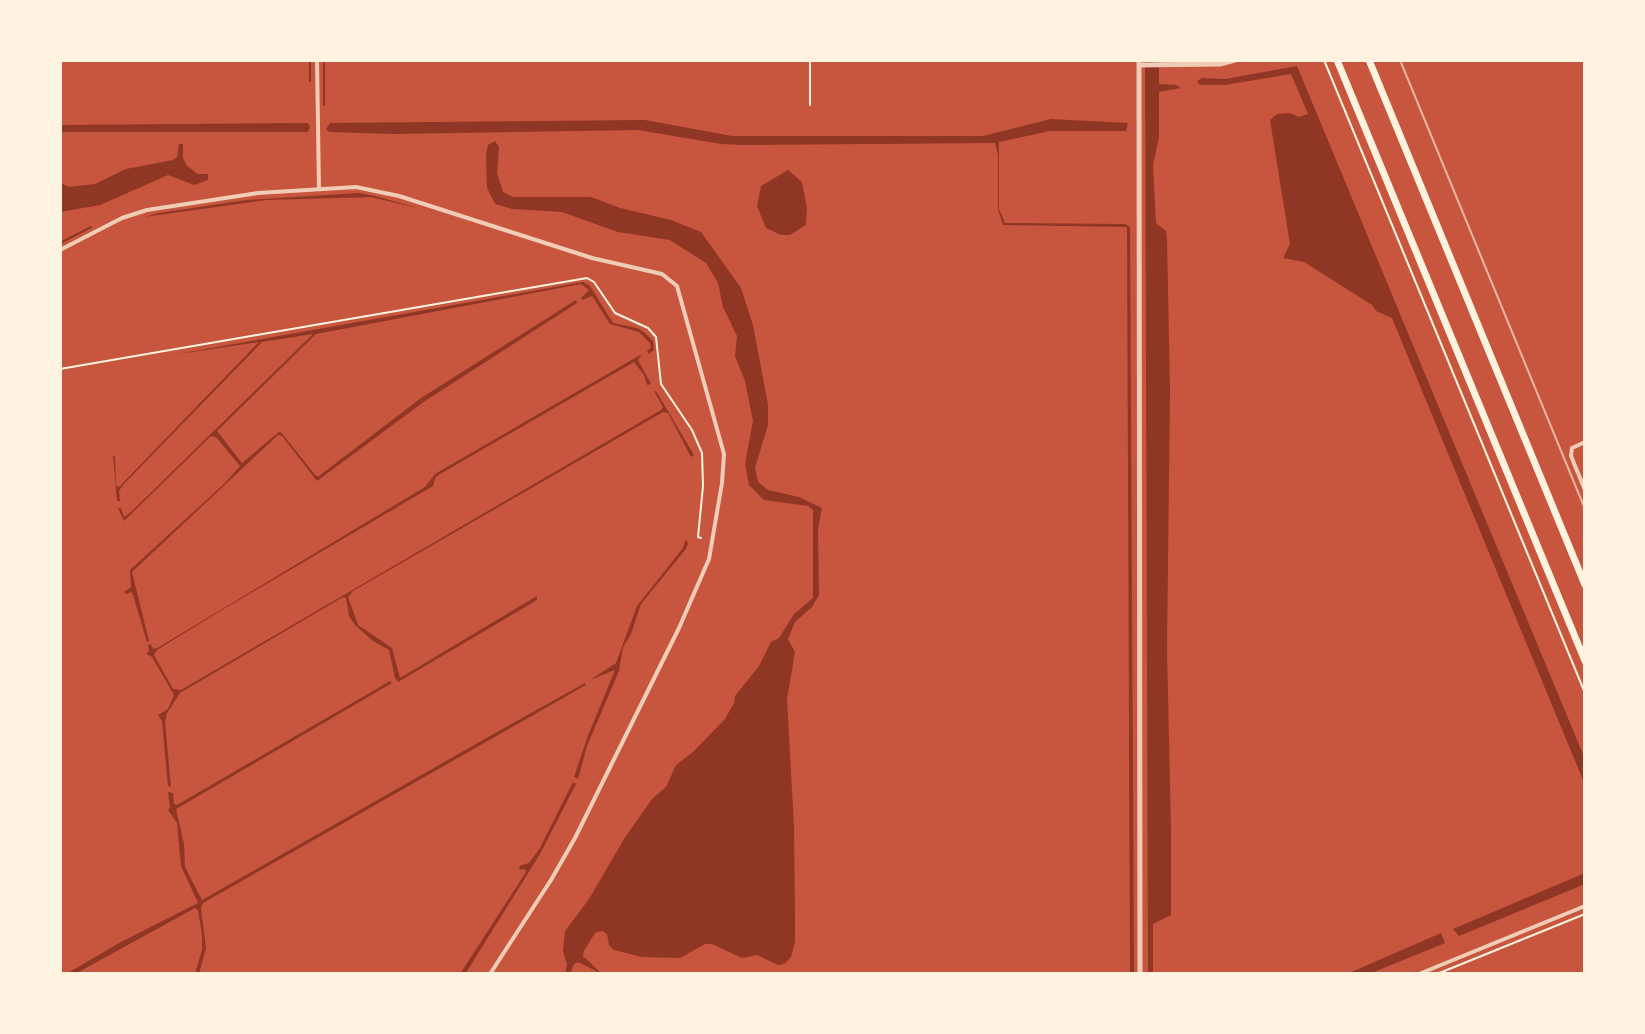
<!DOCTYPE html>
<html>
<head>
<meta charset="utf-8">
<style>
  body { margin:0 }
  #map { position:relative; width:1645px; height:1034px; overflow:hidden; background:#c8553d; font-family:"Source Serif 4",serif }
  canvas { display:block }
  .frame { position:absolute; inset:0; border:62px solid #fff3e0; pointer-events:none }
</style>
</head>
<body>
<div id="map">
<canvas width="1645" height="1034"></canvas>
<div class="frame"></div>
</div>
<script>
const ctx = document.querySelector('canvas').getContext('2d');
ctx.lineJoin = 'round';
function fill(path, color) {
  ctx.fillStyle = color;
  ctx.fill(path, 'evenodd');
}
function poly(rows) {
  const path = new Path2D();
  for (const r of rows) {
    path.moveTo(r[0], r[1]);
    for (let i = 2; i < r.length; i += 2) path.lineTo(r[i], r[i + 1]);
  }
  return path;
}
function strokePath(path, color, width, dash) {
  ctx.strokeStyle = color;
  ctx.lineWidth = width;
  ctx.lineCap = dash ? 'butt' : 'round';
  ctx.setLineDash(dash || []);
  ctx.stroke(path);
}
fill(poly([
  [1145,60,1159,60,1159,84,1176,85,1181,88,1159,92,1159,137,1153,165,1156,223,1166,231,1167,239,1170,390,1167,649,1171,829,1171,915,1153,924,1153,974,1148,974],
  [1297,66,1585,759,1585,785,1392,318,1376,311,1372,305,1304,262,1283,258,1290,244,1270,120,1277,114,1290,113,1299,117,1308,114,1291,74,1225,85,1200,85,1197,81,1202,78,1225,79],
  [1051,119,1128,123,1126,131,1050,131,999,142,999,209,1005,223,1125,224,1130,227,1134,974,1130,974,1127,227,1003,225,998,209,998,155,995,143,744,145,721,144,638,130,394,134,329,132,326,129,330,123,645,120,732,136,983,136],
  [308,123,310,127,308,132,60,132,60,125],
  [495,141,499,147,497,173,503,192,513,197,591,197,620,208,671,220,701,232,741,288,753,325,768,405,768,425,755,468,758,482,768,490,799,497,822,508,818,529,819,595,812,607,795,622,788,639,795,652,787,699,794,827,795,917,795,942,791,957,784,964,778,965,757,955,742,958,712,944,705,944,680,958,642,957,614,950,609,945,607,934,602,931,595,933,584,951,583,956,602,974,578,962,574,964,570,974,565,974,567,965,563,951,565,931,589,899,624,839,652,799,666,787,676,765,693,752,725,719,734,703,735,696,759,666,771,642,779,638,794,614,813,598,813,510,808,506,764,500,749,485,745,464,753,421,745,381,735,356,737,336,723,307,718,283,706,263,670,240,618,232,562,212,512,209,495,204,487,188,486,154,488,145],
  [179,144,183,144,183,158,187,166,198,174,208,174,208,180,194,185,168,175,100,205,60,212,60,183,69,187,95,184,126,169,173,160,177,157],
  [788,170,802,182,807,208,806,225,790,235,781,235,766,228,757,206,761,186],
  [359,193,375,196,411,206,578,259,417,208,371,197,266,200,144,217,159,213,247,200],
  [583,282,590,286,613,323,637,328,644,332,653,341,654,350,649,354,647,351,651,347,650,343,639,332,610,324,592,296,582,300,581,298,589,290,581,284,316,334,217,431,242,463,280,431,316,476,319,476,421,398,576,300,577,303,425,401,317,481,282,436,278,435,132,572,149,641,147,642,133,595,131,592,126,594,124,592,131,587,130,570,226,482,240,466,216,437,211,436,124,521,118,508,121,508,124,517,131,512,313,334,262,342,123,485,119,491,120,501,117,501,113,456,115,456,116,486,119,487,259,342,172,355],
  [642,354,638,360,651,384,647,385,644,375,634,362,440,474,435,478,433,486,222,610,157,650,154,655,173,689,181,690,661,410,663,407,654,391,656,391,694,455,691,457,668,413,663,412,353,591,348,597,358,625,392,648,400,678,537,596,537,600,398,682,395,678,389,650,373,641,355,625,349,616,346,598,343,597,180,693,167,713,165,722,171,787,168,786,162,721,158,715,168,709,174,695,152,657,146,654,149,651,148,645,150,644,154,649,159,647,425,487,435,474],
  [686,539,688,544,685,550,641,604,631,634,623,647,619,671,587,746,578,779,574,777,587,738,615,670,590,680,616,663,637,606,683,548],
  [390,681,392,683,176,809,184,844,185,867,202,900,497,732,585,683,586,685,203,903,201,909,206,948,199,974,197,974,196,970,202,950,202,935,198,910,195,908,75,974,66,974,121,942,198,903,181,866,177,823,168,810,170,807,168,792,173,793,174,804,177,805],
  [573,782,576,784,540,854,469,968,465,974,460,974,526,872,524,869,520,870,519,866,529,863,540,848],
  [1585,873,1585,884,1459,936,1453,929],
  [1441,933,1445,943,1369,974,1347,974]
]), '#8f3625');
strokePath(poly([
  [310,60,310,81],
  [324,60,324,105],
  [60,243,91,227]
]), '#8f3625', 2);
strokePath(poly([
  [810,60,810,105],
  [1324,60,1585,693],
  [60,369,587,278,594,282,615,313,648,328,656,337,661,384,692,430,702,453,703,486,698,537,701,538],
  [1437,974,1585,914]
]), '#fff3e0', 2);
strokePath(poly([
  [317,60,319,189],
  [60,250,122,218,147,210,258,193,356,187,399,196,592,258,662,274,677,286,724,454,722,483,709,559,679,628,575,838,551,880,490,974],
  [1585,442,1572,448,1571,456,1585,490],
  [1419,974,1585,906]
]), '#f1ccb7', 4);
strokePath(poly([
  [1139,60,1140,974],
  [1139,65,1220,64,1235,60]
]), '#f1ccb7', 5);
strokePath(poly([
  [1337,60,1585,661],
  [1369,60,1585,585]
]), '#fff3e0', 7);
strokePath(poly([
  [1400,60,1585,509]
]), '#e9b49f', 2);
</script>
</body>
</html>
